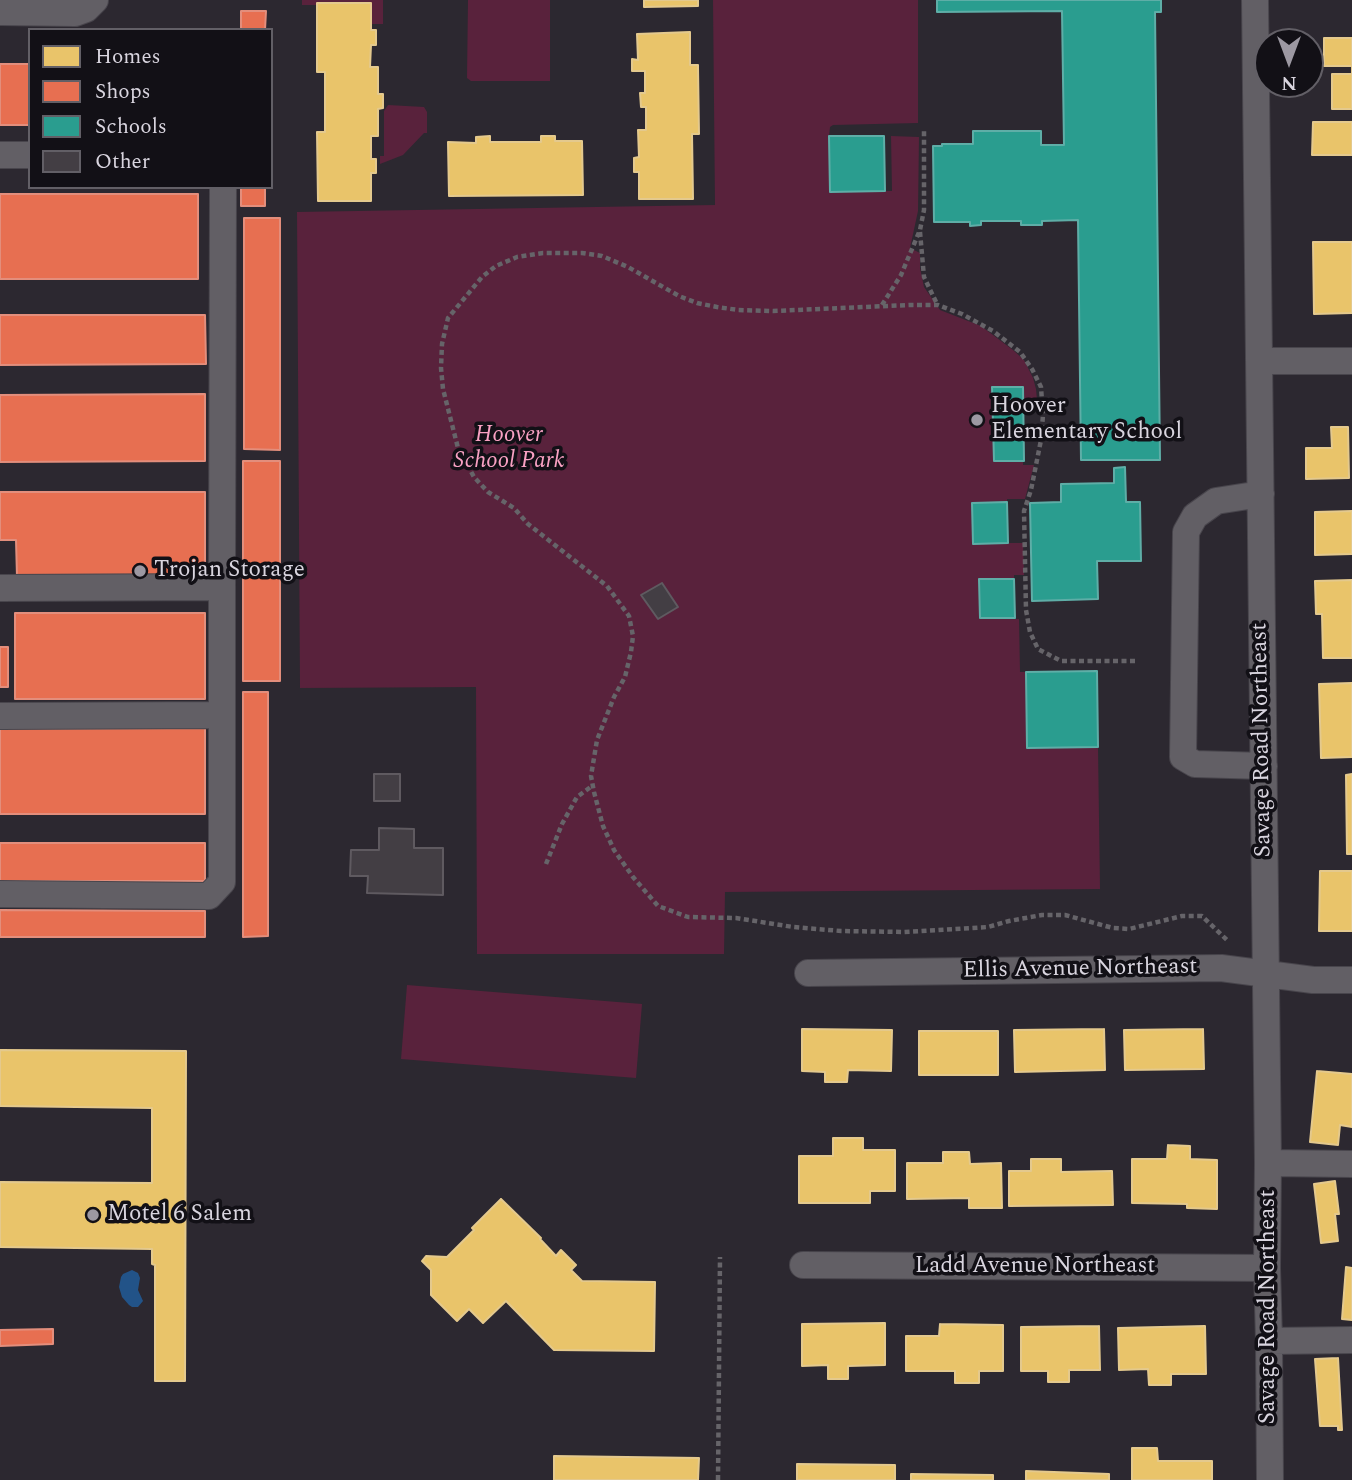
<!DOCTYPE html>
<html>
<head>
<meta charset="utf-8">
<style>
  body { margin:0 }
  #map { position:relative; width:1352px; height:1480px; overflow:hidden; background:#2c2830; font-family:Spectral,serif }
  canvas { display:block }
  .legend { position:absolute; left:28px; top:28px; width:245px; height:161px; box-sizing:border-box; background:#121016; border:2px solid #625f66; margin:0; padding:9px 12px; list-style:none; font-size:21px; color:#d9d5df }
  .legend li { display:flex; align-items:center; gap:14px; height:35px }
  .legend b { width:35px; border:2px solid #625f66 }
  .north { position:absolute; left:1254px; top:28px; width:70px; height:70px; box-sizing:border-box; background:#121016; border:2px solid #625f66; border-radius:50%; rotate:180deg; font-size:19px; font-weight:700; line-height:28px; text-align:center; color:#d9d5df }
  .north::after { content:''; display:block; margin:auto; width:24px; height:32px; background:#9c98a2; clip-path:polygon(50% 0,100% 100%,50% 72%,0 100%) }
</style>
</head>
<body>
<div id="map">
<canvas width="1352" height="1480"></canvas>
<ul class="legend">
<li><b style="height:19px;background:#e9c46a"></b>Homes</li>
<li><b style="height:19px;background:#e76f51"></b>Shops</li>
<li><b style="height:19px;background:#2a9d8f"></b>Schools</li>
<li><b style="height:19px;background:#433e44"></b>Other</li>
</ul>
<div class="north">N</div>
</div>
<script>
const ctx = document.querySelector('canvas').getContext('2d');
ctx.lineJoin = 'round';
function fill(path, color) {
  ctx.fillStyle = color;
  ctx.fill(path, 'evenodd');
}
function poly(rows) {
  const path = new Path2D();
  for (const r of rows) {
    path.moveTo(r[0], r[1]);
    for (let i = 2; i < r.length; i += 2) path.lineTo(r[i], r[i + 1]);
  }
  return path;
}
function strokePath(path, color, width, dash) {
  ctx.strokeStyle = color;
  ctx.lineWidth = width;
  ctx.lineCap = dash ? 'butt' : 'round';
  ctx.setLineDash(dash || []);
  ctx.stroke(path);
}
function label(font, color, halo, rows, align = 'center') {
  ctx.font = font + ' Spectral,serif';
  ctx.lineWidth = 7;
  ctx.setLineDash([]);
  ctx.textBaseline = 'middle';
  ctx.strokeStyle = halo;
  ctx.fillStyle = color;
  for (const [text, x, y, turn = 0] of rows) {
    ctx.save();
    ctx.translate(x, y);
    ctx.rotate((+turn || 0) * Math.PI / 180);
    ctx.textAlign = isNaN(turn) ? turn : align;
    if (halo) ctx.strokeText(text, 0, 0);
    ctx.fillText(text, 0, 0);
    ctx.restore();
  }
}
fill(poly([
  [302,0,383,0,383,24,371,24,370,3,318,3,317,5,302,5],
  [468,0,550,0,550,81,471,81,467,78],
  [713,0,918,0,918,123,833,125,830,127,829,136,830,191,892,191,891,136,919,137,918,211,910,248,920,253,920,268,924,287,940,310,981,326,1013,350,1024,360,1033,378,1036,389,1038,410,1023,410,1023,387,992,387,994,461,1023,461,1023,465,1034,465,1025,499,1007,499,1007,502,972,504,973,543,1023,543,1024,575,1014,575,1014,579,979,579,980,618,1019,619,1020,672,1026,672,1027,748,1098,747,1100,889,725,892,724,954,477,954,476,687,300,688,297,212,715,205],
  [388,105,424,107,427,112,427,133,424,133,403,155,380,164,380,156,384,156,384,111],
  [407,985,642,1004,636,1078,401,1059]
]), '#59223c');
fill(poly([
  [132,1270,138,1273,140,1278,138,1290,143,1301,138,1307,132,1307,129,1305,122,1297,119,1287,121,1277,123,1274]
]), '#225388');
const homes = poly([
  [644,0,698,0,698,6,644,7,644,0],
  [317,3,371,3,371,30,376,30,376,45,371,45,370,67,378,67,378,94,383,94,383,108,378,109,378,136,371,136,371,159,376,159,376,173,371,173,371,201,318,201,317,132,325,132,325,72,317,72,317,3],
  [690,32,690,65,698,65,698,68,699,134,692,134,693,199,639,199,639,172,634,172,634,158,639,157,638,130,646,130,646,107,641,107,640,93,645,93,645,71,632,71,632,59,638,60,637,34,690,32],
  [1324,38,1352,38,1352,109,1332,109,1332,74,1352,74,1352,66,1324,66,1324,38],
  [1313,122,1352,122,1352,155,1312,155,1313,122],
  [490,136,490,142,541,142,541,136,555,136,555,141,582,141,583,195,449,196,448,142,476,143,476,137,490,136],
  [1313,242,1352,242,1352,313,1314,314,1313,242],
  [1331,427,1348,427,1349,478,1306,479,1306,448,1332,448,1331,427],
  [1352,511,1352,554,1315,555,1315,512,1352,511],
  [1352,580,1352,658,1323,658,1322,614,1316,614,1315,581,1352,580],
  [1352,683,1352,757,1321,758,1319,684,1352,683],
  [1352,774,1352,854,1347,854,1346,775,1352,774],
  [1320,871,1352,871,1352,931,1319,931,1320,871],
  [802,1029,892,1030,891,1071,848,1070,847,1082,825,1082,825,1072,802,1071,802,1029],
  [1104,1029,1105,1070,1015,1072,1014,1030,1104,1029],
  [1203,1029,1204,1069,1125,1070,1124,1030,1203,1029],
  [919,1031,998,1031,998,1075,919,1075,919,1031],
  [0,1050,186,1051,185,1381,155,1381,155,1265,152,1264,152,1249,0,1247,0,1182,152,1183,152,1108,0,1106,0,1050],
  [1317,1071,1352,1074,1352,1127,1340,1125,1338,1145,1310,1142,1317,1071],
  [833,1138,863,1138,863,1150,895,1150,895,1191,870,1191,870,1203,799,1203,799,1156,833,1156,833,1138],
  [1168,1145,1190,1146,1190,1159,1217,1160,1217,1209,1187,1208,1187,1204,1132,1203,1132,1159,1167,1159,1168,1145],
  [943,1152,969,1152,970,1164,1001,1163,1002,1208,969,1208,969,1198,907,1199,907,1163,943,1163,943,1152],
  [1031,1159,1061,1159,1061,1172,1112,1171,1113,1205,1009,1206,1009,1171,1031,1171,1031,1159],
  [1335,1181,1339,1214,1335,1214,1338,1241,1321,1243,1314,1184,1335,1181],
  [501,1199,541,1238,540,1239,556,1256,561,1250,576,1265,571,1270,582,1281,655,1282,654,1351,554,1350,506,1301,483,1323,469,1309,457,1321,431,1295,431,1270,422,1261,426,1256,447,1257,474,1230,472,1228,501,1199],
  [1346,1267,1352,1268,1352,1320,1342,1319,1346,1267],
  [885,1323,885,1365,848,1366,848,1379,828,1379,828,1365,802,1366,802,1324,885,1323],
  [940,1324,1003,1325,1003,1371,979,1371,979,1383,955,1383,955,1371,906,1371,906,1336,939,1336,940,1324],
  [1099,1326,1100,1370,1069,1370,1069,1382,1048,1382,1048,1371,1021,1371,1021,1327,1099,1326],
  [1205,1326,1206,1374,1171,1374,1171,1385,1149,1385,1148,1369,1119,1370,1118,1328,1205,1326],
  [1338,1358,1342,1430,1338,1430,1338,1426,1320,1426,1315,1359,1338,1358],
  [1132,1448,1157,1448,1158,1461,1212,1461,1212,1480,1132,1480,1132,1448],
  [554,1456,699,1458,698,1480,554,1480,554,1456],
  [797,1464,895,1465,895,1480,797,1480,797,1464],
  [1026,1471,1109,1474,1109,1480,1026,1480,1026,1471],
  [911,1474,993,1475,993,1480,911,1480,911,1474]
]);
fill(homes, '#e9c46a');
strokePath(homes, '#e4c98d', 2);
const shops = poly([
  [241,11,266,11,265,30,241,30,241,11],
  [0,64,30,64,30,125,0,125,0,64],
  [241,187,265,187,265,206,241,206,241,187],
  [0,194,198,194,198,279,0,279,0,194],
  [244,218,280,218,280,450,244,449,244,218],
  [0,315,205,315,206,364,0,365,0,315],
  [205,394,205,461,0,462,0,395,205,394],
  [243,461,280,461,280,681,243,681,243,461],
  [0,492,205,492,205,577,17,577,16,540,0,540,0,492],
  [15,613,205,613,205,699,15,699,15,613],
  [0,647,8,647,8,687,0,687,0,647],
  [243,692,268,692,268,936,243,937,243,692],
  [205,728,205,814,0,814,0,729,205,728],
  [0,843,205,843,205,881,0,881,0,843],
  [0,910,205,911,205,937,0,937,0,910],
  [53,1329,53,1344,0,1346,0,1330,53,1329]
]);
fill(shops, '#e76f51');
strokePath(shops, '#e38e7c', 2);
const schools = poly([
  [937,0,1161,0,1161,12,1155,12,1160,460,1081,460,1078,220,1042,221,1042,225,1021,225,1021,221,981,221,981,225,970,226,970,222,934,222,933,146,942,146,942,144,973,144,973,131,1041,131,1041,145,1064,145,1062,11,937,12,937,0],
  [829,136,884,136,885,191,830,192,829,136],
  [992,387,1023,387,1024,461,994,461,992,387],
  [1125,467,1126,502,1140,502,1141,561,1097,561,1098,599,1032,601,1030,503,1061,502,1061,484,1114,483,1114,468,1125,467],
  [1007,502,1008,543,973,544,972,503,1007,502],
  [979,579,1014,579,1015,618,980,618,979,579],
  [1097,671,1098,747,1027,748,1026,672,1097,671]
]);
fill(schools, '#2a9d8f');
strokePath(schools, '#5eaea7', 2);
const building = poly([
  [662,583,678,607,658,619,641,595,662,583],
  [374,774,400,774,400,801,374,801,374,774],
  [379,828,414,829,414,848,443,848,443,895,367,893,368,876,350,876,351,850,379,850,379,828]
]);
fill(building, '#433e44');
strokePath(building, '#5f5a60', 2);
const minor = poly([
  [1255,0,1268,1163,1267,1268,1269,1341,1270,1480],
  [0,12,75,13,86,9,95,0],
  [0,155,30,155],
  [1259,361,1352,361],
  [1261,494,1216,501,1195,516,1186,532,1183,757,1195,764,1264,766],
  [0,588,222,587,223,187],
  [0,716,222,715],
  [0,894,209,896,222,882,222,587],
  [808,973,1221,968,1313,980,1352,980],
  [1268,1163,1352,1164],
  [803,1265,1267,1268],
  [1269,1341,1352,1340]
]);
strokePath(minor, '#48454c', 28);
strokePath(poly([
  [920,232,924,277,937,304],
  [882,305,901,275,920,230,924,210,924,130],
  [1135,661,1061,661,1038,649,1030,632,1026,610,1024,511,1031,490,1041,440,1043,415,1041,387,1032,369,1020,352,993,331,962,314,938,305,910,305,773,311,738,310,717,307,697,303,679,296,628,267,602,256,582,253,543,253,517,257,496,266,482,277,448,318,442,344,441,368,443,389,458,448,474,477,488,492,514,508,528,524,607,586,629,616,633,636,631,652,625,677,614,697,597,740,591,776,594,792,603,826,614,850,633,877,658,906,688,917,736,918,793,927,841,931,904,932,988,927,1009,921,1042,915,1065,915,1113,928,1129,929,1182,916,1202,916,1229,942],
  [546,864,562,824,577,797,592,786],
  [718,1480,720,1257]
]), '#666469', 4.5, [5, 3.5]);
strokePath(minor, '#625f65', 26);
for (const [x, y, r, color] of [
  [977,420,7,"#9c98a2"],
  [140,571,7,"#9c98a2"],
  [93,1215,7,"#9c98a2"]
]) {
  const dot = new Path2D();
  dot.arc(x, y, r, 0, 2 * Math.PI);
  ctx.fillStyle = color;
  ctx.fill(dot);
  strokePath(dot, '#121016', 2.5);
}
label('23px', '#d9d5df', '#121016', [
  ["Hoover",991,407],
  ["Elementary School",991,433],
  ["Trojan Storage",154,571],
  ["Motel 6 Salem",107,1215]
], 'left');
label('italic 23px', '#f9a1c3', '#121016', [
  ["Hoover",509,436],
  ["School Park",509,462]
]);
label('23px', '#d9d5df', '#121016', [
  ["Savage Road Northeast",1263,740,-91],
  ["Ellis Avenue Northeast",1080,970,-1],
  ["Ladd Avenue Northeast",1035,1267],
  ["Savage Road Northeast",1269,1307,-90]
]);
</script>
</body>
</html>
